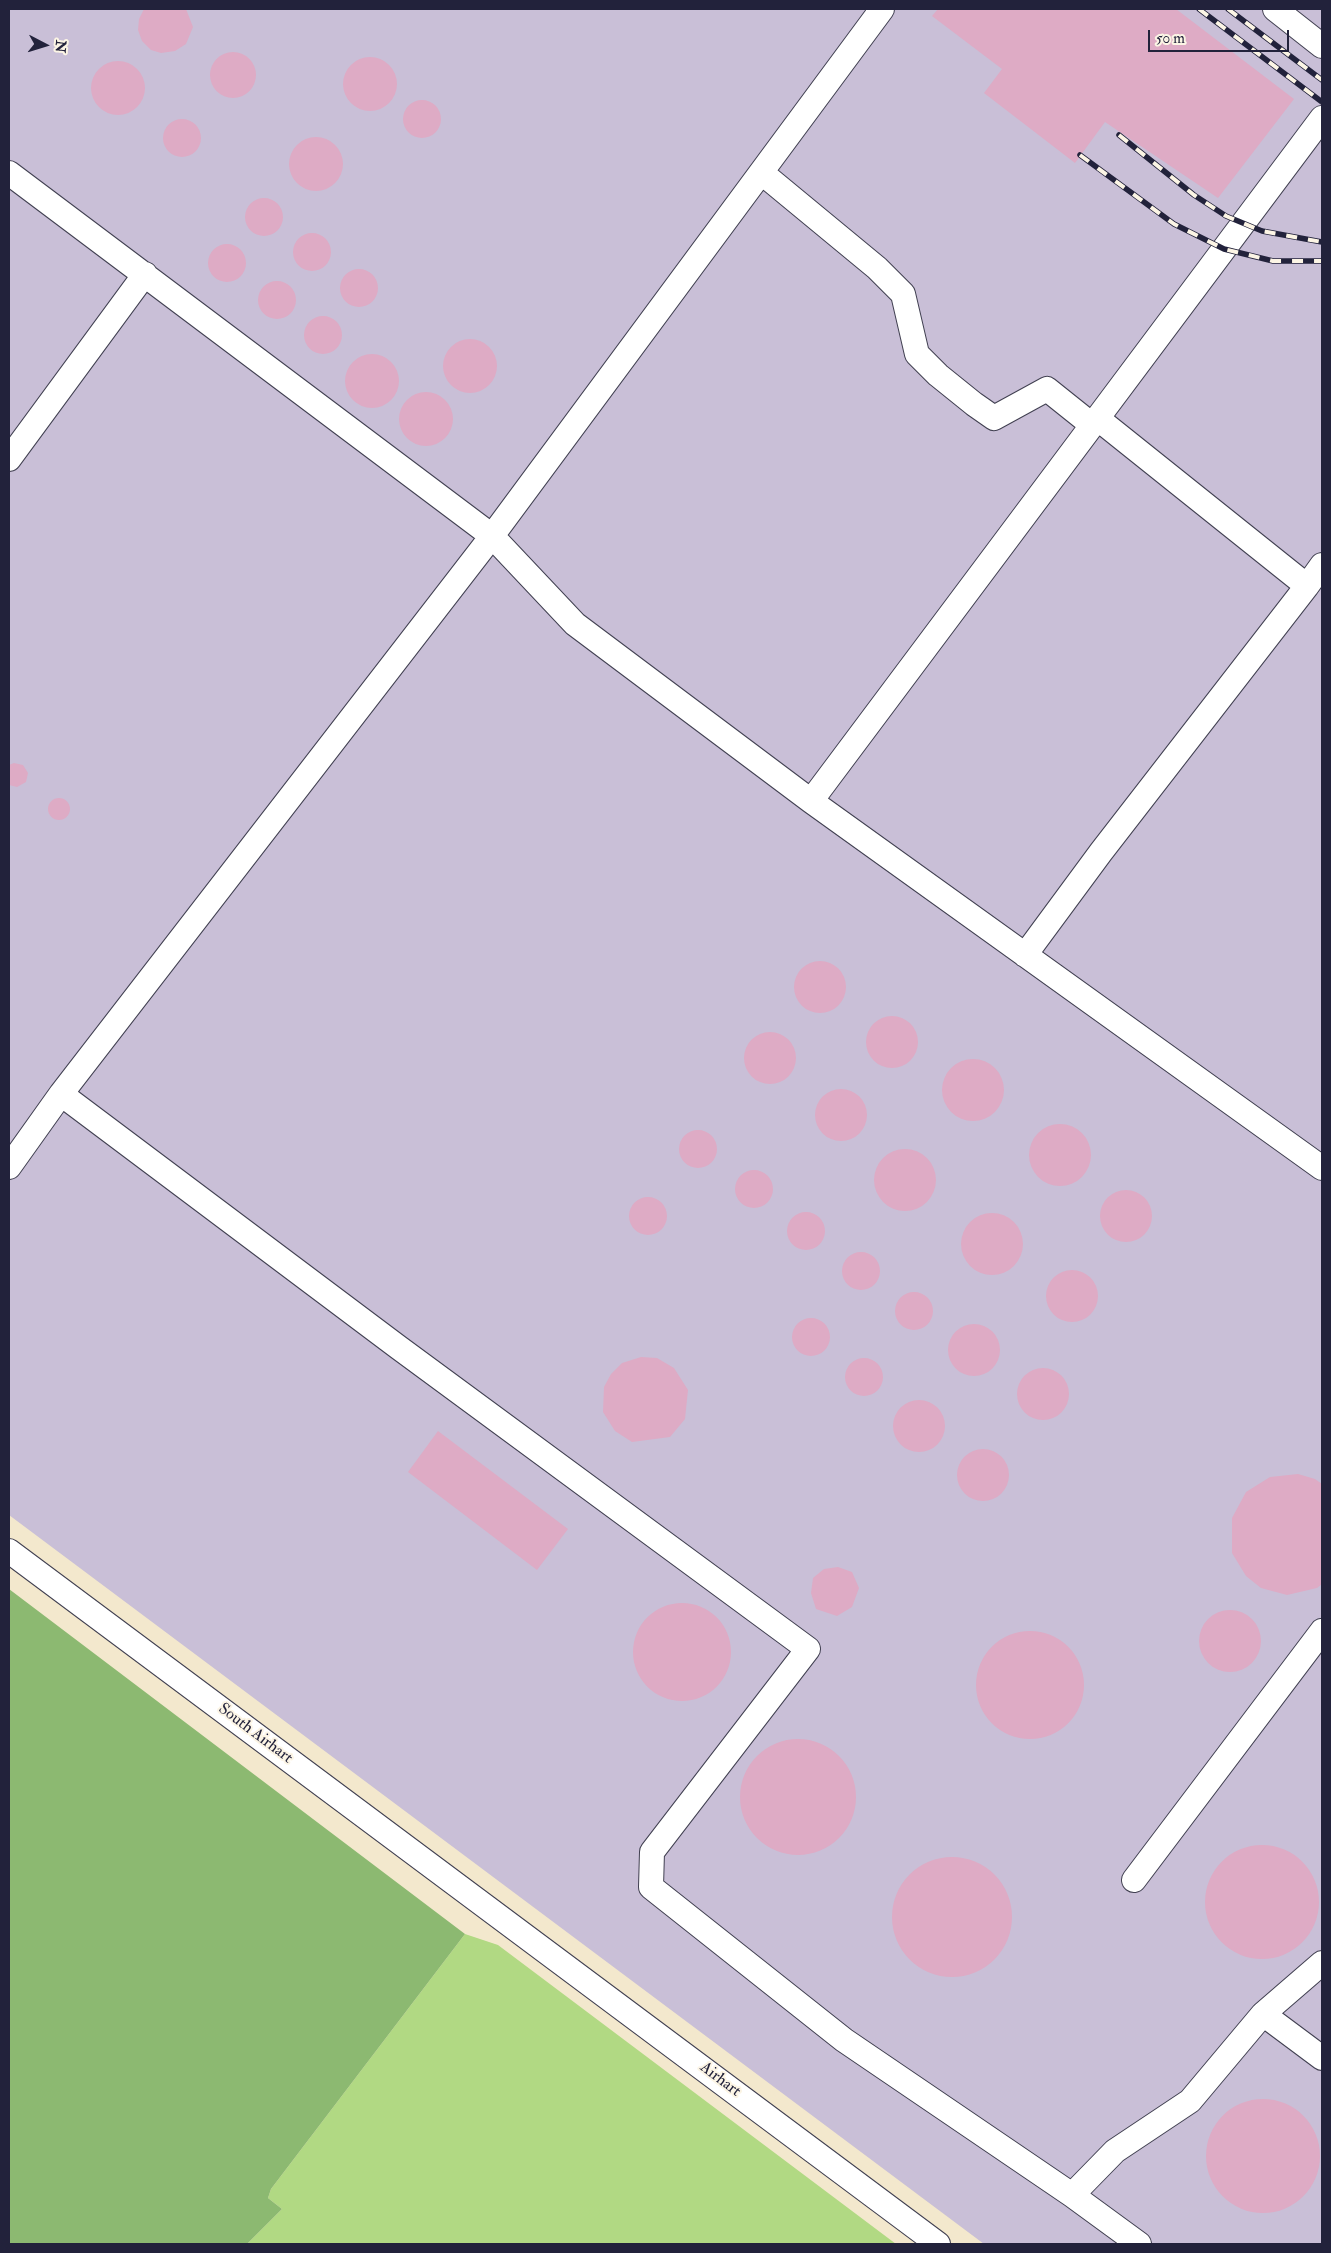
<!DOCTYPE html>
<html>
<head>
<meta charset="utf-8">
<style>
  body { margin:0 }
  #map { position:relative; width:1331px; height:2253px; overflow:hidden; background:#f3e8cd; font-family:"IM FELL Double Pica",serif }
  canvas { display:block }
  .frame { position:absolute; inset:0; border:10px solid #22223b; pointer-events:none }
  .north { position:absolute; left:20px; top:20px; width:50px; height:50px; -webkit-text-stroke:4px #fcf5e5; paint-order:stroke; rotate:95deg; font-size:14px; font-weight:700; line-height:20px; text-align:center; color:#22223b }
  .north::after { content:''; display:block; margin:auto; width:18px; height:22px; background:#22223b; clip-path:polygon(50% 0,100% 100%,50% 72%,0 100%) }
  .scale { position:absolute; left:1148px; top:30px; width:141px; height:22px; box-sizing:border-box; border:2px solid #22223b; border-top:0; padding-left:6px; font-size:15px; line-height:18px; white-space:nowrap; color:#22223b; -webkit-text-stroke:4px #fcf5e5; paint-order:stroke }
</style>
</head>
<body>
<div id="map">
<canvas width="1331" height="2253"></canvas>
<div class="frame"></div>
<div class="north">N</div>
<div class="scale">50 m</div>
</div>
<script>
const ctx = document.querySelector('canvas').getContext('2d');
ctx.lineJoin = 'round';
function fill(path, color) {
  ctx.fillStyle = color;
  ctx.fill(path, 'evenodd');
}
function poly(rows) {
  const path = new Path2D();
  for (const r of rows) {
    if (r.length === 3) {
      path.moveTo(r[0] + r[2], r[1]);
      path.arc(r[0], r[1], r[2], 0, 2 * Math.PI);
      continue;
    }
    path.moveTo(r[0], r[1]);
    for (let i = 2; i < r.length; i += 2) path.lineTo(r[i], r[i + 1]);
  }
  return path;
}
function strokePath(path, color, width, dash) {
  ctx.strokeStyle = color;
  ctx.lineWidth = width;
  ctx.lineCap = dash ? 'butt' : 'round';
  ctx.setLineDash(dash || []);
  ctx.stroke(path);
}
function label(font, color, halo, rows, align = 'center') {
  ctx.font = font + ' "IM FELL Double Pica",serif';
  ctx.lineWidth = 4;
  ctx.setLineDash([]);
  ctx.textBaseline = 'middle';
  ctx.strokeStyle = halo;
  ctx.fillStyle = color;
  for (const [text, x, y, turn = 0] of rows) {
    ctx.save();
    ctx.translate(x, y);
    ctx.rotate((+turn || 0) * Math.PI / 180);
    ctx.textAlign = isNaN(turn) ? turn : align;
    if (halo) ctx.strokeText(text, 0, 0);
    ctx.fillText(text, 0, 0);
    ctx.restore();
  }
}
fill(poly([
  [9,9,1322,9,1322,2244,984,2244,9,1515]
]), '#c9bfd7');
fill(poly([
  [465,1934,498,1945,896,2244,247,2244,282,2209,268,2198,271,2189]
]), '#b1d983');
fill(poly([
  [9,1589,465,1934,271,2189,268,2198,282,2209,247,2244,9,2244]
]), '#8cb971');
fill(poly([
  [144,9,186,9,193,27,186,44,175,51,161,53,151,50,142,41,138,30,139,19],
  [938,9,1176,9,1294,99,1218,198,1105,122,1075,163,984,93,1002,69,932,16],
  [233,75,23],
  [370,84,27],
  [118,88,27],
  [422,119,19],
  [182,138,19],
  [316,164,27],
  [264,217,19],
  [312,252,19],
  [227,263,19],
  [359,288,19],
  [277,300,19],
  [323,335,19],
  [470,366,27],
  [372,381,27],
  [426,419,27],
  [14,763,23,765,28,773,26,782,17,787,9,785,9,765],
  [59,809,11],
  [820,987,26],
  [892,1042,26],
  [770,1058,26],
  [973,1090,31],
  [841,1115,26],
  [1060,1155,31],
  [698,1149,19],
  [905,1180,31],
  [754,1189,19],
  [1126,1216,26],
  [648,1216,19],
  [806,1231,19],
  [992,1244,31],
  [861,1271,19],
  [1072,1296,26],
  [914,1311,19],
  [811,1337,19],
  [974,1350,26],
  [641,1357,657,1358,674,1368,688,1390,685,1419,670,1437,632,1442,615,1431,603,1412,604,1387,611,1374,622,1363],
  [864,1377,19],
  [1043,1394,26],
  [919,1426,26],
  [438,1431,568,1529,537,1570,408,1472],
  [983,1475,26],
  [1298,1474,1315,1479,1322,1484,1322,1584,1317,1588,1287,1595,1261,1588,1246,1576,1232,1553,1232,1518,1246,1492,1270,1477],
  [838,1567,852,1572,859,1588,852,1607,837,1616,816,1609,811,1593,813,1578,824,1569],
  [682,1652,49],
  [1230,1641,31],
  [1030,1685,54],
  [798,1797,58],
  [1262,1902,57],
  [952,1917,60],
  [1263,2156,57]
]), '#deabc5');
const minor = poly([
  [1275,9,1322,46],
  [9,173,492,536,575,624,811,801,1322,1168],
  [762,173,877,268,903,294,917,354,938,375,974,404,994,418,1047,389,1092,425],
  [1097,418,1307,586,1322,565],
  [9,459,145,274],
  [811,801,1322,118],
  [1025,955,1101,852,1307,586],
  [61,1094,398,1347,808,1649,652,1852,651,1887,844,2040,1072,2195,1139,2244],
  [9,1167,61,1094,492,536,882,9],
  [9,1551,938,2244],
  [1134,1880,1322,1631],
  [1263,2014,1322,2058],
  [1072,2195,1115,2151,1190,2101,1263,2014,1322,1963]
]);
strokePath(minor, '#414051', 26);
strokePath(minor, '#fff', 24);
const rail = poly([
  [1199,9,1322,102],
  [1228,9,1322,80],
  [1119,135,1194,195,1226,216,1262,231,1322,242],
  [1080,155,1174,224,1224,249,1273,261,1322,261]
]);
strokePath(rail, '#22223b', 5.5);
strokePath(rail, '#fcf5e5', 4, [11]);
label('16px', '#22223b', '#fcf5e5', [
  ["South Airhart",255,1734,37],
  ["Airhart",720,2080,37]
]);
</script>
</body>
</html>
